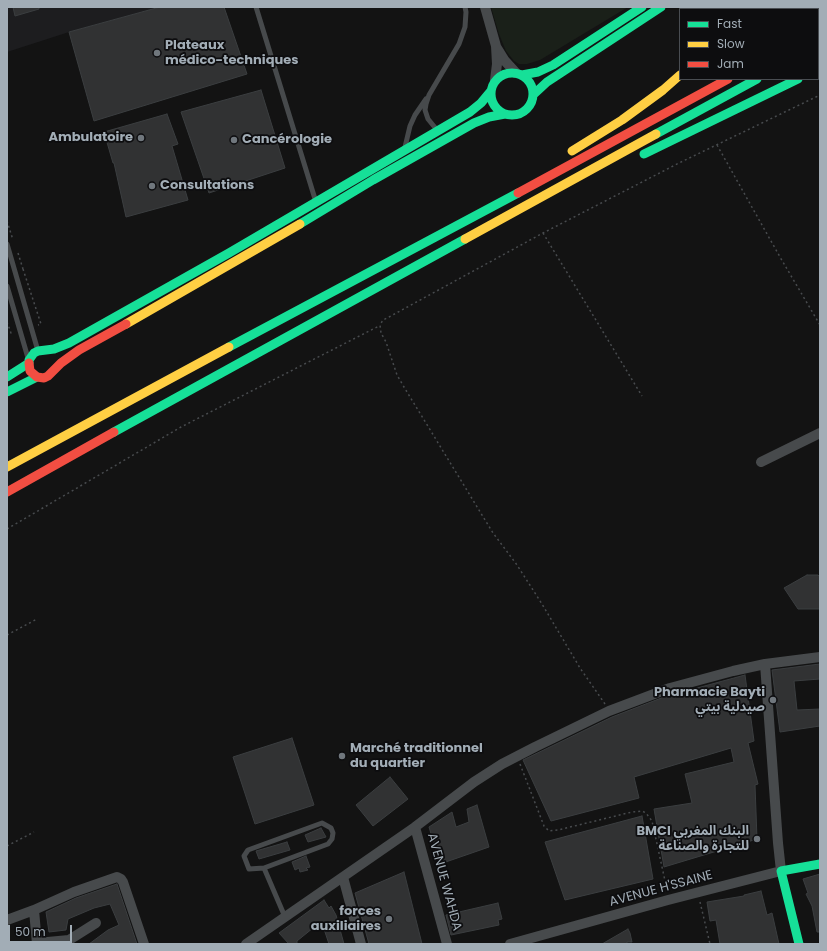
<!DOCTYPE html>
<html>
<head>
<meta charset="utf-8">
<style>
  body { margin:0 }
  #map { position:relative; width:827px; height:951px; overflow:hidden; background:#131313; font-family:Poppins,sans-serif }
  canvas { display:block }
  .frame { position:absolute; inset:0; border:8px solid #a2adb6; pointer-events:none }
  .legend { position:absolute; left:679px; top:8px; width:140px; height:72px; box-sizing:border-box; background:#0d0d0f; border:1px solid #494d52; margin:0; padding:5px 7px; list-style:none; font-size:12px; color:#a2adb6 }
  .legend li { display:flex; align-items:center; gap:8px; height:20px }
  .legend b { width:20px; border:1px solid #494d52 }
  .scale { position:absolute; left:8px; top:925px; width:64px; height:18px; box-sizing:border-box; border:2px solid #a2adb6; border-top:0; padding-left:5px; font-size:12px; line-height:14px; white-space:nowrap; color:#a2adb6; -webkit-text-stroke:3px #0d0d0f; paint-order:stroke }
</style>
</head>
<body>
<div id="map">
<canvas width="827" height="951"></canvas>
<div class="frame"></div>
<ul class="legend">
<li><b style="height:5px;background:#16e098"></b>Fast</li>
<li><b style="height:5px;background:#ffcf43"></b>Slow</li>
<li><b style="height:5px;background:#f24e42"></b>Jam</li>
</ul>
<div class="scale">50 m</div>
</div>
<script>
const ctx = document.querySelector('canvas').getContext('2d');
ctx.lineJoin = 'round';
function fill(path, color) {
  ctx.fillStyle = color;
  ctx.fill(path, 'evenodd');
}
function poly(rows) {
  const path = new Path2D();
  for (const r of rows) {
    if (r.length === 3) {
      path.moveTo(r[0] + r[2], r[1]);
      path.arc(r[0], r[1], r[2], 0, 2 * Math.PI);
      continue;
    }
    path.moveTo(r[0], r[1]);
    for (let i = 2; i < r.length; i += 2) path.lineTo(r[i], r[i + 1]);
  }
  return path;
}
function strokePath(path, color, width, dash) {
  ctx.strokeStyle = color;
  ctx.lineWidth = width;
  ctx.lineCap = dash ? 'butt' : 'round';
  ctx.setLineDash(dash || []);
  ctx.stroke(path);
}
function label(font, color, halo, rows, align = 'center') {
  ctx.font = font + ' Poppins,"Noto Sans Arabic",sans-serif';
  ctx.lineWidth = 3.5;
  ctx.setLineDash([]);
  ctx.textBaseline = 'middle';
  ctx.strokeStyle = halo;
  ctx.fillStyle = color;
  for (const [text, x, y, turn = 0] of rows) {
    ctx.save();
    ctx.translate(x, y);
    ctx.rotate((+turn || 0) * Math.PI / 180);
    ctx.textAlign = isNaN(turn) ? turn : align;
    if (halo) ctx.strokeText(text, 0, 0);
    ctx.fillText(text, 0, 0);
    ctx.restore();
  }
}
fill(poly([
  [7,7,160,7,69,32,7,52]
]), '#1d1d1f');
fill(poly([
  [491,7,628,7,540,60,527,64,519,64,514,61,506,51,499,34]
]), '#1a2019');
const building = poly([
  [13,7,39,7,39,9,15,16,13,7],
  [160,7,224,7,247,74,94,121,69,32,160,7],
  [261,90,285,168,209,193,181,112,261,90],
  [167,114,178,144,172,146,188,200,126,217,114,163,113,163,104,132,167,114],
  [807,575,818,575,820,577,820,609,798,609,784,588,807,575],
  [820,664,820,679,794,681,797,710,820,709,820,726,780,732,772,670,820,664],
  [745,675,754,741,748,743,758,784,755,785,757,839,664,867,654,809,692,803,685,774,734,762,731,748,634,777,639,798,551,821,523,760,612,717,664,697,745,675],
  [292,738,314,805,255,824,233,757,292,738],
  [390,777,408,799,373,826,356,805,390,777],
  [477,805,489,847,440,864,429,827,452,812,456,827,469,822,467,809,477,805],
  [642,816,653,879,565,900,545,842,642,816],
  [321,828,326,837,308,842,305,835,321,828],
  [287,842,290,850,259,859,256,851,287,842],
  [306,856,310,867,306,868,308,870,300,872,299,868,295,870,292,862,306,856],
  [404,872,422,944,369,944,355,893,404,872],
  [820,874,820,932,817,932,812,906,806,894,808,893,803,879,820,874],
  [117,884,137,944,89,944,108,930,119,925,110,904,94,908,68,919,66,930,49,932,46,912,76,898,117,884],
  [761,891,767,915,772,913,779,944,720,944,716,920,710,921,707,902,744,896,744,895,761,891],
  [324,900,329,908,331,906,336,915,344,944,329,944,323,926,313,928,297,941,297,944,289,944,279,933,324,900],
  [498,903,502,919,498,920,499,925,451,935,446,915,498,903],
  [628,929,630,933,632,942,627,942,627,944,602,944,628,929]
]);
fill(building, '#313233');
strokePath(building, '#3b3e40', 1);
strokePath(poly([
  [717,145,780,257,820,325],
  [7,221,13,240],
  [543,233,642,396],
  [18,253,23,269],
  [23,269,41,324,38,325],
  [7,322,11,333,13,332],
  [7,529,181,427,379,326],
  [7,635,37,619],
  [605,704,580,668,542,604,517,565,493,533,404,387,397,375,386,342,381,333,380,325,383,320,389,317,543,233,679,163,820,95],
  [520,764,544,826,549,831,558,830,632,812,642,811,646,813,652,821,667,890],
  [7,846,34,832],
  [700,902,710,944]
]), '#484b4e', 1.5, [2, 3]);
strokePath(poly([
  [256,7,315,199],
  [437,130,428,119,425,110,426,104,429,95,459,44,465,27,466,12,465,7],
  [405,147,410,126,415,115,426,99],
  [7,244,38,351],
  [7,286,28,358],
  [264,868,328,844,332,839,333,833,331,828,322,823,248,850,244,856,249,869,264,868,285,917]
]), '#474a4c', 5);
strokePath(poly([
  [485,7,496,46,497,64,495,80],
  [497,48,505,61,516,73],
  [761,462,820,433],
  [415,827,447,944],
  [343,877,361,944],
  [7,920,34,910],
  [37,943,69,940,96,923],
  [37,944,34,910,74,892,117,877,121,879,123,882,144,944],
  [246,944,415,827,474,782,502,764,535,747,609,711,670,688,733,671,765,664,820,657],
  [510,944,668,900,781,871,778,843,765,664]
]), '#474a4c', 10);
strokePath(poly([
  [744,9,746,7],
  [818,31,820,30],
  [818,47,820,46],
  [818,70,820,69],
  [512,94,21],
  [522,75,538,72,553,65,642,7],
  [534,94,547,82,661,7],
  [656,134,757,79],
  [644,154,798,79],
  [300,224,373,180,474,123,489,117,505,114],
  [229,347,518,193],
  [29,363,29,360,34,353,38,351,54,349,69,343,229,253,470,112,481,103,491,91],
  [7,377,29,363],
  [7,392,37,377],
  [114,432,465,239],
  [799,944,781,871,820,864]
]), '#16e098', 9);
strokePath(poly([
  [572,151,622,120,663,90,680,75],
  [465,239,656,134],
  [126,324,300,224],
  [7,467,229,347]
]), '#ffcf43', 9);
strokePath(poly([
  [518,193,728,79],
  [29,363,30,371,37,377,44,378,48,376,61,363,79,350,126,324],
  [7,492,114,432]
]), '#f24e42', 9);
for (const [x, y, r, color] of [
  [157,53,4,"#70777d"],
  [141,138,4,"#70777d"],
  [234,140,4,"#70777d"],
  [152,186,4,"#70777d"],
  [773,700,4,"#70777d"],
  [342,756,4,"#70777d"],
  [757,839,4,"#70777d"],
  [389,919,4,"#70777d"]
]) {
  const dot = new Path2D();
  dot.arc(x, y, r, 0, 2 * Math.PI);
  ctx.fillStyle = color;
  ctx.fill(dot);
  strokePath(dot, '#0d0d0f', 1.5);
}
label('bold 13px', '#a2adb6', '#0d0d0f', [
  ["Plateaux",165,46],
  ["médico-techniques",165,61],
  ["Ambulatoire",133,138,"right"],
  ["Cancérologie",242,140],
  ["Consultations",160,186],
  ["Pharmacie Bayti",765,693,"right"],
  ["صيدلية بيتي",765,708,"right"],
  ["Marché traditionnel",350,749],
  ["du quartier",350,764],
  ["BMCI البنك المغربي",749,832,"right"],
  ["للتجارة والصناعة",749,847,"right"],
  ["forces",381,912,"right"],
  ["auxiliaires",381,927,"right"]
], 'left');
label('13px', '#a2adb6', '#0d0d0f', [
  ["AVENUE WAHDA",444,882,75],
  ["AVENUE H'SSAINE",661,889,-15]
]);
</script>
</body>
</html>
